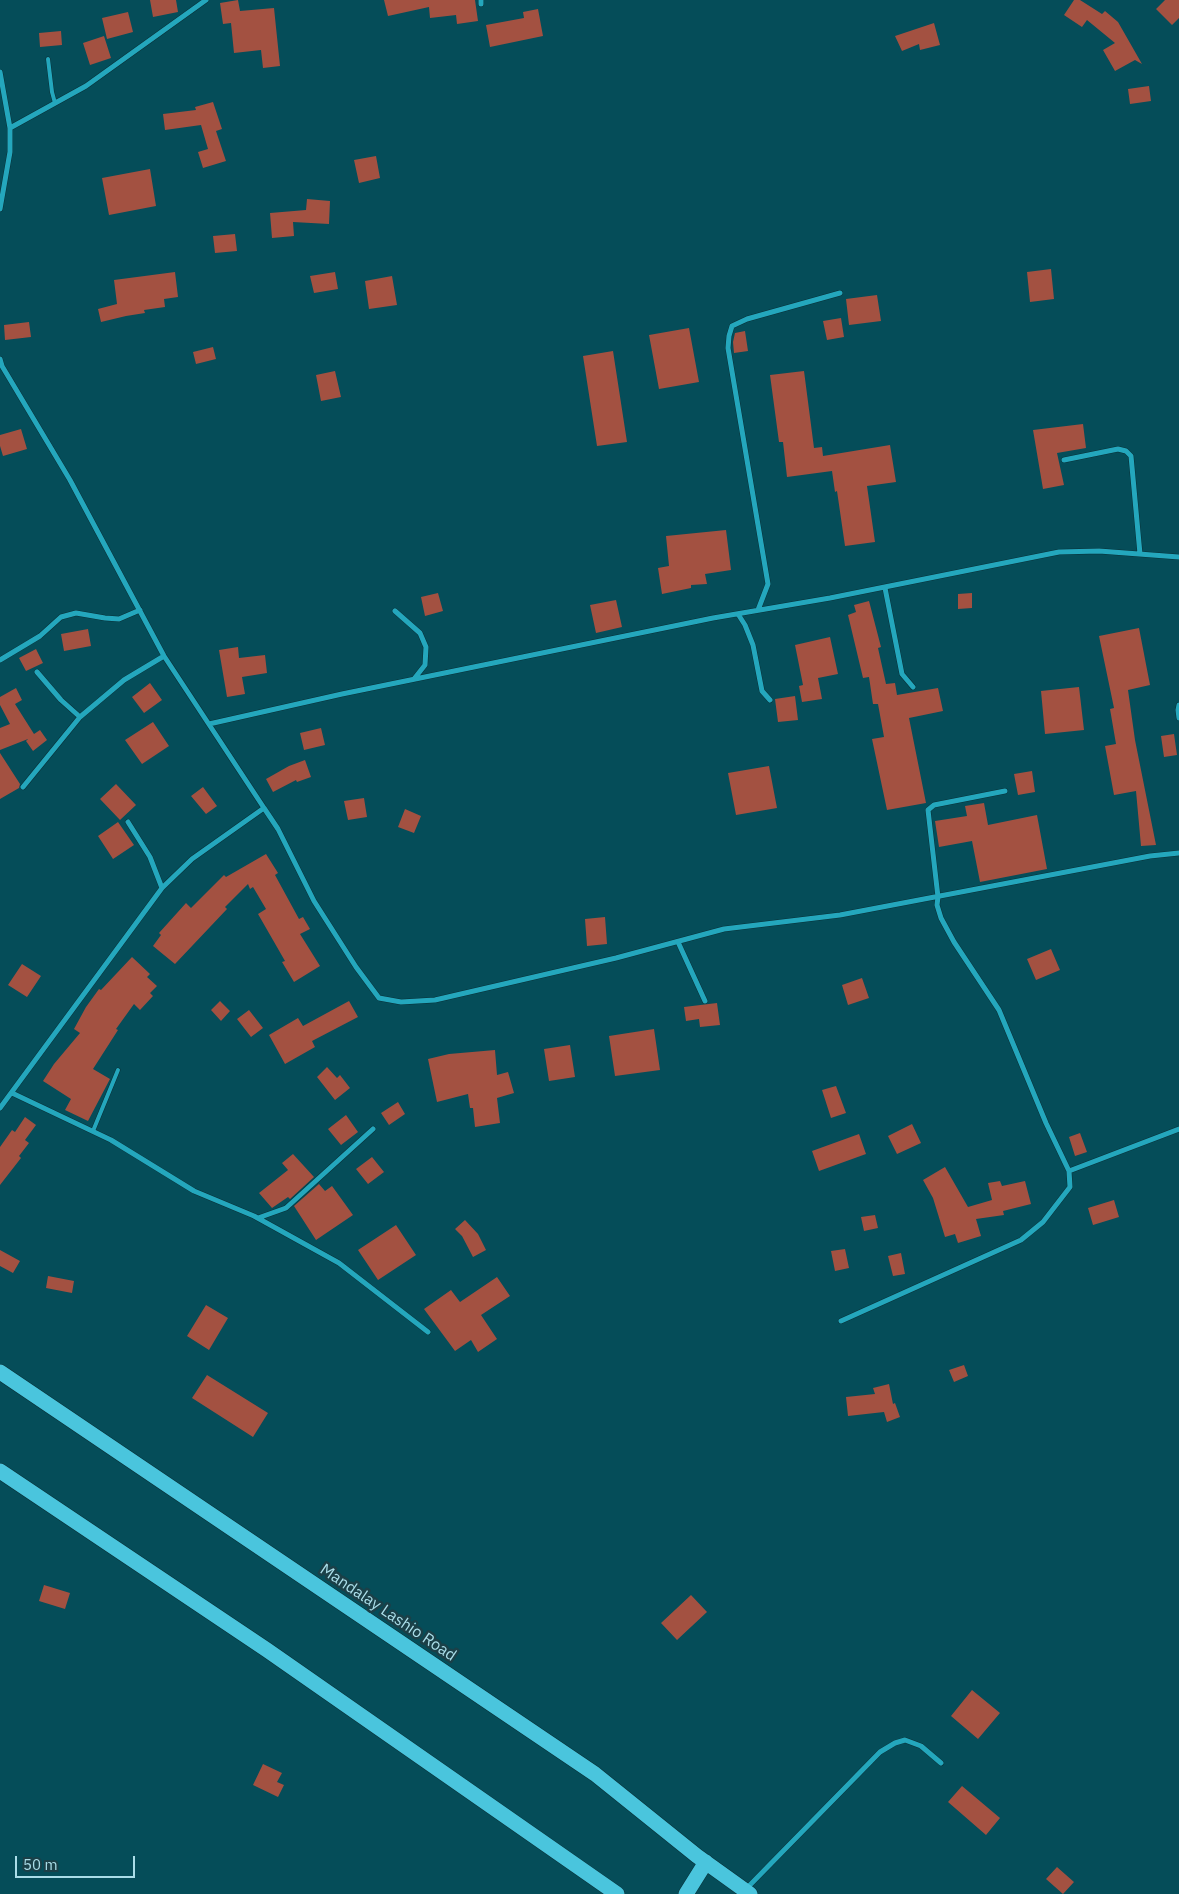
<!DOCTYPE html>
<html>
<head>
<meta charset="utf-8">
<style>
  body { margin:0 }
  #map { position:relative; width:1179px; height:1894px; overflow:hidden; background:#054d59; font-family:"IBM Plex Sans",sans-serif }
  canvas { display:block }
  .scale { position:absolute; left:15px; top:1856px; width:120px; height:22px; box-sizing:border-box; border:2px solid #aadde8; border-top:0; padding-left:6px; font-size:15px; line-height:18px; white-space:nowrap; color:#aadde8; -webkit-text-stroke:4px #1b4048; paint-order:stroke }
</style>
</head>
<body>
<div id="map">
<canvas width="1179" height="1894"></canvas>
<div class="scale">50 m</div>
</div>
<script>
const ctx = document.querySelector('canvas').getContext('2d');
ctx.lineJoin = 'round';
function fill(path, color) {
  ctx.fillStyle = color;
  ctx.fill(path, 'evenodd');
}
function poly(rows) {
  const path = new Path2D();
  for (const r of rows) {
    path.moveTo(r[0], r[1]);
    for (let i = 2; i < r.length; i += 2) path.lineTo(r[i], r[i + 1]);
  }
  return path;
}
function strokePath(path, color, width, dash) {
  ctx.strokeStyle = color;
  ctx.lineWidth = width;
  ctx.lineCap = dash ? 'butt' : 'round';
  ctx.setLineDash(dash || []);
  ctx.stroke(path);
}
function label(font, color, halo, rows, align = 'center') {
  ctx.font = font + ' "IBM Plex Sans",sans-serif';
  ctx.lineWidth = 5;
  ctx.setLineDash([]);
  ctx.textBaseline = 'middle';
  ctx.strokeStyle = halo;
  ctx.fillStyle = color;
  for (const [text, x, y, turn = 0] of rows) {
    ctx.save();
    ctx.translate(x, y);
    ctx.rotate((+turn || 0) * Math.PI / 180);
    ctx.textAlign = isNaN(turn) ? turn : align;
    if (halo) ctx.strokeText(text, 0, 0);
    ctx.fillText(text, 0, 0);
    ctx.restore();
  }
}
fill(poly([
  [150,0,176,0,178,12,153,17],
  [238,0,240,11,274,8,280,66,263,68,261,50,234,53,231,23,223,24,220,3],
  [384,0,475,0,478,21,457,24,456,15,430,18,429,7,388,16],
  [1074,0,1080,0,1102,14,1105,11,1118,22,1142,64,1135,60,1115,71,1103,50,1115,43,1087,20,1082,27,1064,15],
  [1165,0,1179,0,1179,18,1172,25,1156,9],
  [538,9,543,36,490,47,486,25,524,18,523,12],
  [128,12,133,32,107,39,102,18],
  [934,23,940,45,920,50,919,44,902,51,895,36],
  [61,31,62,45,40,47,39,33],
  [104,36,111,58,90,65,83,43],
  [1149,86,1151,101,1130,104,1128,89],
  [213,102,222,129,216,131,226,161,203,168,198,152,208,149,201,125,165,130,163,114,196,110,195,107],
  [376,156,380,178,359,183,354,160],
  [150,169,156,206,109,215,102,178],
  [307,199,330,201,329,224,293,222,294,236,272,238,270,213,306,210],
  [235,234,237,251,215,253,213,236],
  [1051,269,1054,299,1030,302,1027,272],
  [175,272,178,297,164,299,165,307,144,310,145,313,126,316,101,322,98,309,117,304,114,280],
  [335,272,338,289,314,293,310,276],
  [392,276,397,305,369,309,365,281],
  [877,295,881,321,849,325,846,299],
  [841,318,844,337,827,340,823,321],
  [29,322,31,337,5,340,4,325],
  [689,328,699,382,659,389,649,335],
  [745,331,748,351,734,353,733,342,735,333],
  [213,347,216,359,196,364,193,352],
  [613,351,627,442,597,446,583,356],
  [335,371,341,397,321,401,316,375],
  [804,371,814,448,822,447,823,456,890,445,896,482,867,486,875,542,845,546,837,491,835,492,832,471,787,477,783,442,779,442,770,375],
  [1083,424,1086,448,1057,453,1064,485,1043,489,1033,430],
  [21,429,27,449,3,456,0,446,0,435],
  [726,530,731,570,705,574,707,584,691,585,691,588,662,594,658,568,669,566,666,536],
  [438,593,443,611,425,616,421,597],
  [972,593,972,608,958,609,958,594],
  [616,600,622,627,596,633,590,605],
  [869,601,881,647,878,648,886,684,895,683,897,695,938,688,943,711,909,718,926,803,887,810,872,739,884,737,878,704,873,704,869,677,863,678,848,615,856,612,854,605],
  [1139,628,1150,685,1128,690,1135,740,1156,845,1141,846,1136,791,1114,795,1105,746,1116,744,1110,709,1114,708,1099,636],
  [88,629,91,646,64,651,61,634],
  [830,637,838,674,818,678,822,699,802,702,799,686,803,685,795,645],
  [238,647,239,658,265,655,267,673,242,677,245,694,227,697,219,650],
  [36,649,43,663,26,671,19,658],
  [150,683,162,700,144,713,132,697],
  [1079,687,1084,730,1045,734,1041,691],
  [16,688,22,700,15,704,34,734,40,730,47,740,33,751,26,741,28,739,0,750,0,728,10,724,0,705,0,697],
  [795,696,798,720,778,722,775,699],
  [153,722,169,746,142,764,125,740],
  [321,728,325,745,304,750,300,733],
  [1174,734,1177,755,1164,757,1161,736],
  [0,753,20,784,19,788,0,799],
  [305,760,311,777,297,782,296,780,273,792,266,779,289,766],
  [769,766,777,808,736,815,728,773],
  [1032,771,1035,792,1018,795,1014,774],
  [116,784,136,805,120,820,100,799],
  [203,787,217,806,206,814,191,796],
  [364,798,367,817,348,820,344,801],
  [984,803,988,825,1037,815,1047,869,980,882,972,841,939,847,935,821,967,816,965,806],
  [405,809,421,816,414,833,398,827],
  [118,822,134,845,113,859,98,836],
  [266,854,278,873,275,875,299,919,303,917,310,929,300,934,320,966,294,982,282,962,285,961,258,914,266,909,253,887,250,889,248,884,225,907,227,909,175,964,153,946,161,935,159,933,186,903,191,908,224,875,226,877],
  [605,917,607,944,587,946,585,919],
  [1051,949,1060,970,1036,980,1027,959],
  [132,957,150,974,147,977,157,986,150,993,153,996,140,1010,134,1004,116,1029,118,1030,93,1069,110,1079,88,1121,65,1110,71,1099,43,1081,54,1064,80,1033,74,1029,86,1007,99,989,101,990],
  [22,964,41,976,27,997,8,985],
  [862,978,869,998,848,1005,842,985],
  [220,1001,230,1011,221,1021,211,1010],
  [349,1001,358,1017,312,1041,315,1047,285,1064,269,1035,298,1018,303,1026],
  [717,1003,720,1025,700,1027,699,1019,686,1021,684,1007],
  [249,1010,263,1028,251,1037,237,1019],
  [654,1029,660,1070,615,1076,609,1036],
  [570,1045,575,1077,549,1081,544,1049],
  [495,1050,497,1075,508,1072,514,1093,497,1098,500,1123,475,1127,473,1108,470,1108,468,1094,437,1102,428,1059,449,1054],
  [327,1067,337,1078,340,1075,350,1088,335,1100,317,1077],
  [836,1086,846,1113,831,1118,822,1090],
  [398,1102,405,1114,389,1125,381,1113],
  [346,1115,358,1132,341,1145,328,1129],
  [25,1117,36,1125,25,1140,29,1143,19,1156,21,1158,0,1185,0,1147,12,1130,15,1132],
  [912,1124,921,1143,897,1154,888,1136],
  [1080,1133,1087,1152,1075,1156,1069,1137],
  [859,1134,866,1154,819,1171,812,1151],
  [293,1154,314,1177,290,1199,288,1197,272,1208,259,1193,288,1170,282,1163],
  [372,1157,384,1172,368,1184,356,1169],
  [945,1167,968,1207,992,1200,988,1183,1000,1181,1002,1186,1025,1181,1031,1204,1003,1211,1004,1215,976,1219,981,1236,958,1243,955,1234,945,1237,933,1198,923,1180],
  [319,1184,325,1191,332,1186,353,1215,316,1240,294,1206],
  [1114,1200,1119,1217,1093,1225,1088,1208],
  [875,1215,878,1228,864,1231,861,1217],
  [465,1220,478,1234,486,1250,473,1257,462,1236,455,1229],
  [396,1225,416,1255,378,1280,358,1250],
  [845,1249,849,1268,835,1271,831,1251],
  [0,1250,20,1261,13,1273,0,1266],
  [901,1253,905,1274,893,1276,888,1256],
  [48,1276,74,1281,72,1293,46,1288],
  [497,1277,510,1296,481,1315,497,1339,478,1352,471,1340,455,1351,424,1309,451,1290,460,1302],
  [206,1305,228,1318,209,1350,187,1336],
  [964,1365,968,1376,954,1382,949,1370],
  [207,1375,268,1413,253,1437,192,1398],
  [889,1384,893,1404,895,1403,900,1417,887,1422,884,1412,848,1416,846,1397,875,1394,873,1388],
  [44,1585,70,1593,65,1609,39,1601],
  [691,1595,707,1612,677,1640,661,1623],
  [972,1690,1000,1713,978,1739,951,1716],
  [263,1764,282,1773,277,1782,284,1785,278,1797,253,1785],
  [962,1786,1000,1818,986,1835,948,1802],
  [1057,1867,1074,1882,1063,1894,1046,1879]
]), '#a35141');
const lane = poly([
  [48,59,52,92,55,103],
  [93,1131,118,1070]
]);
const street = poly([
  [481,0,481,4],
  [0,72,10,128,10,152,0,209],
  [10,128,86,86,206,0],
  [0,359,2,366,70,480,164,656,264,808],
  [1064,460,1118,449,1126,451,1131,456,1140,554],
  [885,588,902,674,913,687],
  [758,610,768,584,728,348,729,336,732,326,747,319,840,293],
  [395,611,420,633,426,647,425,665,414,679],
  [738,614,745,625,753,645,762,691,770,700],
  [0,660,40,636,61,617,76,613,105,618,119,619,140,610],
  [37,672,61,700,80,717],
  [1179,705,1178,710,1179,718],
  [209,724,342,694,713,618,830,598,1059,552,1099,551,1179,557],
  [23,787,80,717,124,680,164,656],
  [1005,791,934,805,928,810,938,897,937,905,941,918,954,942,999,1010,1046,1123,1069,1171,1179,1129],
  [128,822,150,857,162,888],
  [678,942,705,1001],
  [12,1093,111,1140,194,1191,254,1216,339,1263,428,1332],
  [0,1108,162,888,192,859,264,808,278,829,314,901,356,967,379,998,401,1002,435,1000,616,958,724,929,840,915,1150,856,1179,853],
  [258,1218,286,1208,373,1129],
  [841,1321,1021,1240,1043,1222,1070,1187,1069,1171],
  [747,1888,880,1752,895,1743,905,1740,921,1746,941,1763]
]);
const highway = poly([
  [0,1372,595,1774,697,1856,750,1894],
  [0,1471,267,1650,617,1894],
  [686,1894,706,1862]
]);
strokePath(lane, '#093138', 5);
strokePath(street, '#093138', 6);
strokePath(highway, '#093138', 16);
strokePath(lane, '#24a7bd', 4);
strokePath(street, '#24a7bd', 5);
strokePath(highway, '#4ac5dd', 15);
label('16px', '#aadde8', '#1b4048', [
  ["Mandalay Lashio Road",388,1613,34]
]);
</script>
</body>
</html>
